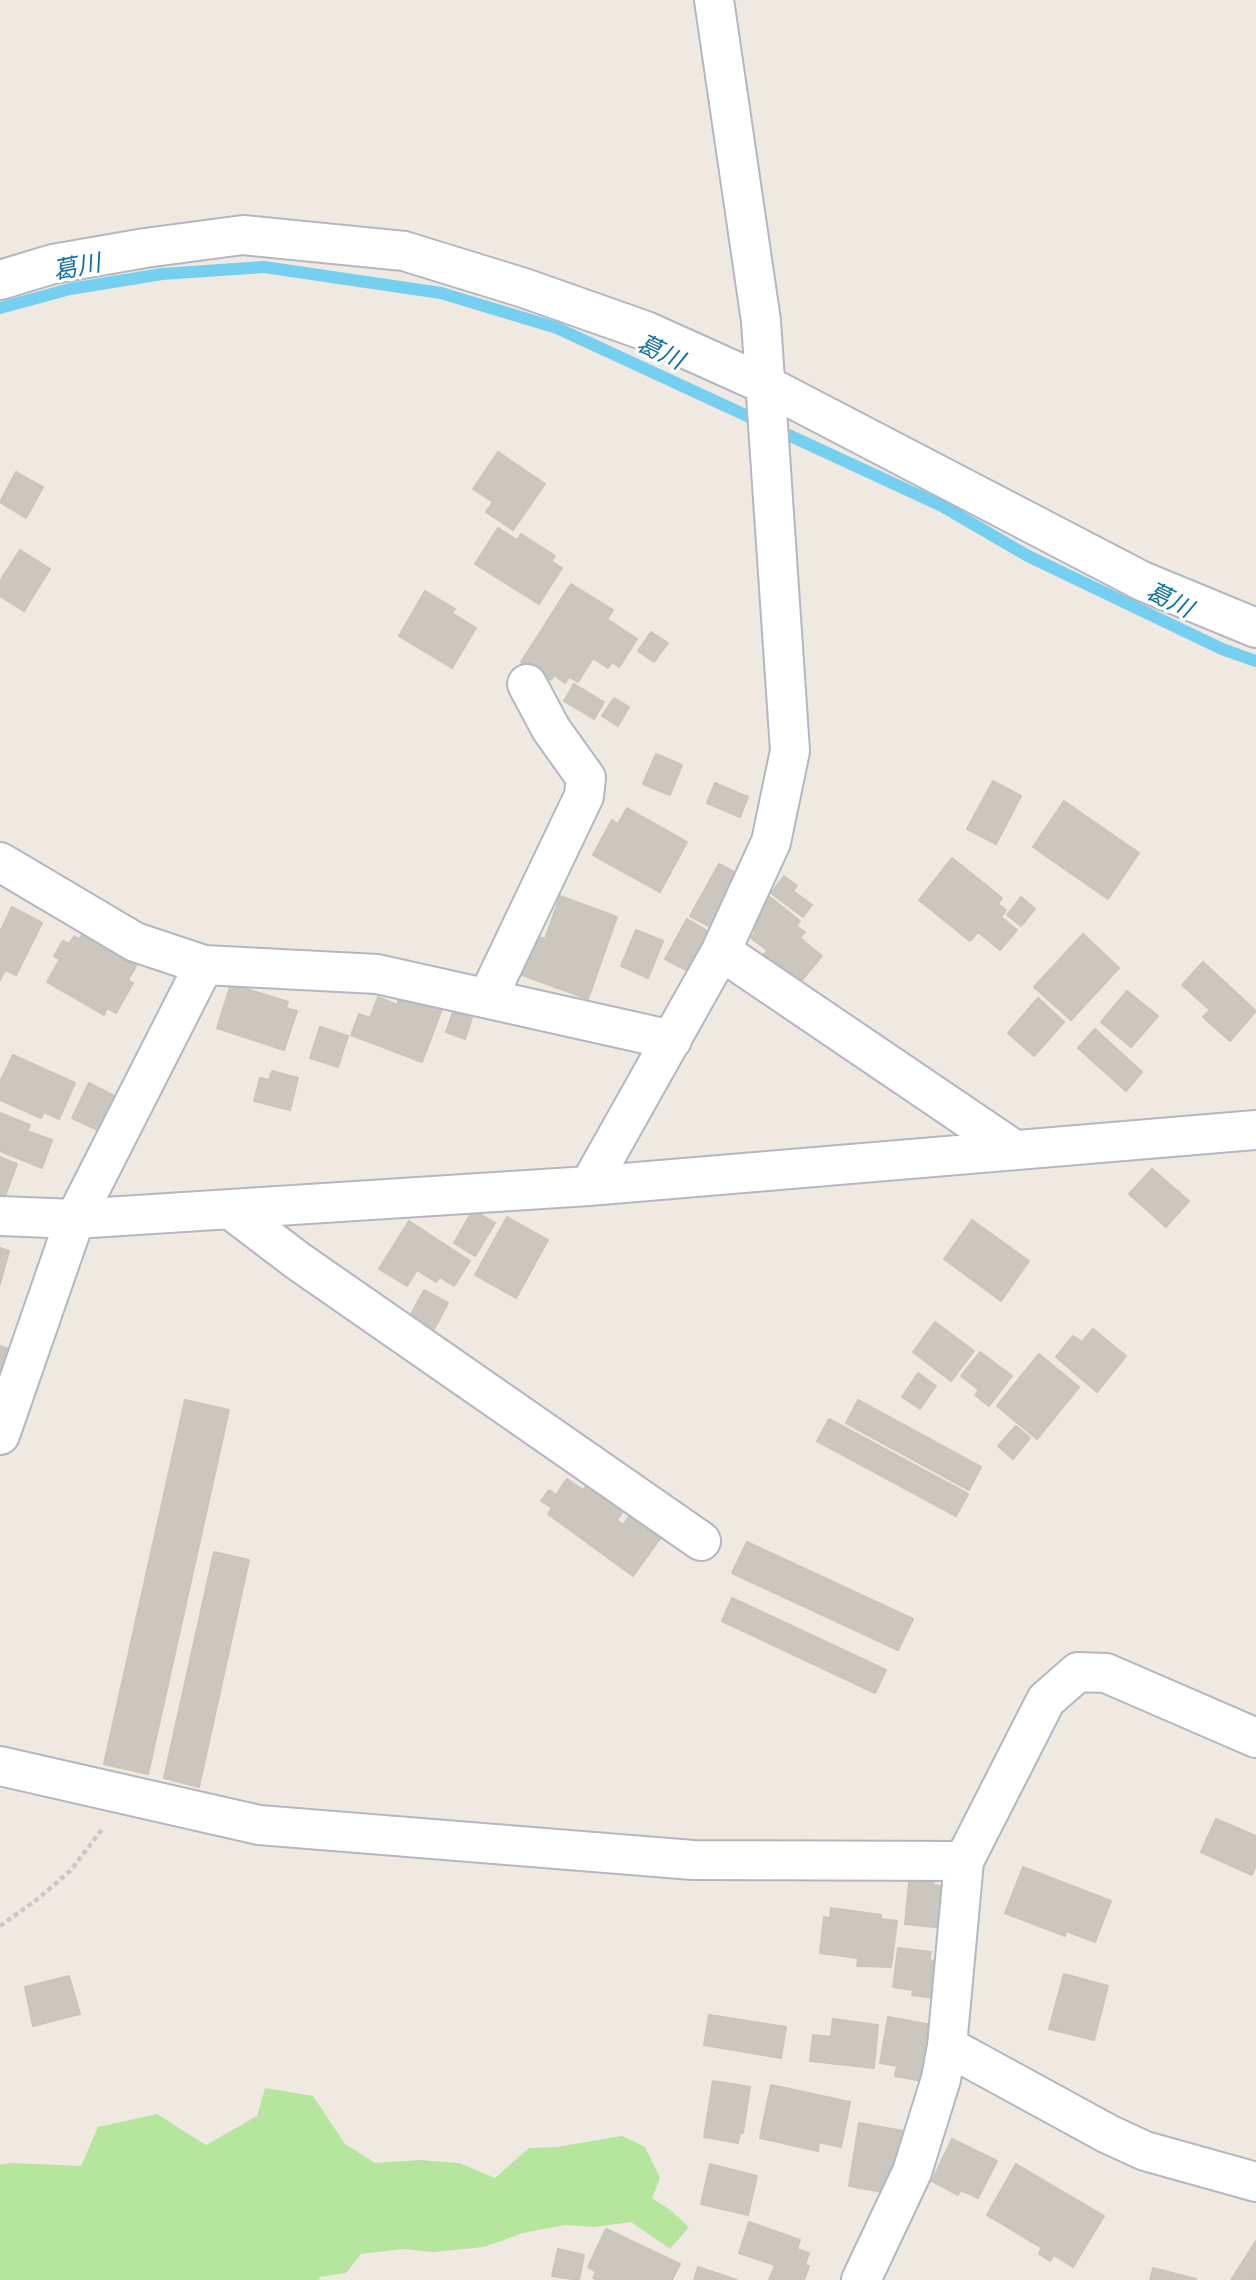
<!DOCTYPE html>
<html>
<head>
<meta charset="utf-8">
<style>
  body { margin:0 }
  canvas { display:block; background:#efe9e1 }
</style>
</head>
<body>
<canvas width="1256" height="2280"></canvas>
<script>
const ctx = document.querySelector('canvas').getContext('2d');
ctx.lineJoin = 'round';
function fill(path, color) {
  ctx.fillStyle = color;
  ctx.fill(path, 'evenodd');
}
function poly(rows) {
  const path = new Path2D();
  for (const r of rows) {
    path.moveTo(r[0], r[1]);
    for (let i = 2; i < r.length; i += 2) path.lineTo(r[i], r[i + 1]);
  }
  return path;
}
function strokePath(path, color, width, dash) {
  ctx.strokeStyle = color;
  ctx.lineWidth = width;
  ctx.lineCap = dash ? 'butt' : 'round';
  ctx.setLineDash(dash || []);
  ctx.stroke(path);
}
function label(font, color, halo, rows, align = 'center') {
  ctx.font = font + ' Karla,"Noto Sans JP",sans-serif';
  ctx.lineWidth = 6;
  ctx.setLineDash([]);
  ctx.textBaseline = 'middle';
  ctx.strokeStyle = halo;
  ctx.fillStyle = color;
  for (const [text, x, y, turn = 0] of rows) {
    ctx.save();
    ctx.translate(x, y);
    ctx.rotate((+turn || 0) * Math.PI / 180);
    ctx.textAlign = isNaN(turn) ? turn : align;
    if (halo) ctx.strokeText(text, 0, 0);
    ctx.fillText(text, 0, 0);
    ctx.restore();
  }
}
fill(poly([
  [265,2088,313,2096,345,2144,375,2163,420,2160,459,2163,495,2178,529,2148,557,2147,622,2136,645,2147,660,2178,652,2198,669,2209,689,2227,670,2249,631,2222,594,2227,565,2225,523,2233,484,2247,433,2252,402,2249,361,2254,346,2273,320,2277,319,2280,0,2280,0,2165,11,2163,81,2166,98,2127,157,2114,206,2145,257,2116]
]), '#b6e59e');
strokePath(poly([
  [0,308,70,289,162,274,264,267,441,293,557,328,942,506,1028,556,1222,649,1256,661]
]), '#75cff0', 12);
const building = poly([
  [498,452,545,484,513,530,486,512,493,502,473,489,498,452],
  [16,472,43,487,26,518,0,502,16,472],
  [498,528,517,540,521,534,555,556,551,561,562,568,539,604,475,564,498,528],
  [20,550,50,569,24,611,0,596,0,581,20,550],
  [571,584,613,610,607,619,637,639,619,667,612,662,608,668,593,658,578,682,569,677,565,683,554,675,551,680,521,662,571,584],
  [425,591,455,609,452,613,476,628,452,668,399,636,425,591],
  [651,632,668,643,654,662,638,651,651,632],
  [574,684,604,702,594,719,564,701,574,684],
  [614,698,629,707,618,726,602,716,614,698],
  [656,754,682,765,670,795,643,784,656,754],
  [993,781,1021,796,996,844,967,829,993,781],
  [715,783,748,797,740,817,707,803,715,783],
  [1064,801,1139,853,1108,899,1033,847,1064,801],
  [627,808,687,842,660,892,593,855,612,820,618,824,627,808],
  [952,858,1002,898,998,904,1006,910,1001,917,1017,930,1000,950,978,932,970,941,919,900,952,858],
  [719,864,747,879,718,931,690,916,719,864],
  [784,876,797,886,793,891,812,905,803,917,771,893,784,876],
  [560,896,617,917,588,999,522,975,536,936,545,939,560,896],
  [770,897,800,921,796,926,805,932,800,938,822,956,797,986,787,979,791,975,764,954,767,950,751,938,756,932,747,925,770,897],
  [1021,897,1035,909,1021,926,1007,915,1021,897],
  [12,907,42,923,16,975,5,970,0,980,0,932,12,907],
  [687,919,716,936,694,974,665,959,687,919],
  [636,930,663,941,648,978,621,966,636,930],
  [1083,934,1119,968,1071,1020,1034,987,1083,934],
  [82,935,136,966,128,980,133,983,116,1013,107,1008,104,1015,47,982,60,959,54,956,63,941,69,944,74,936,79,939,82,935],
  [1203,962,1256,1011,1230,1041,1203,1017,1210,1010,1182,985,1203,962],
  [231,984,288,1002,286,1008,297,1011,284,1050,217,1028,231,984],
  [1127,991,1158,1016,1131,1047,1101,1022,1127,991],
  [378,997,397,1005,399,998,422,1006,424,1002,442,1009,422,1062,351,1035,359,1014,370,1018,378,997],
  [1038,998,1064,1022,1034,1056,1008,1033,1038,998],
  [453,1012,472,1018,465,1039,446,1032,453,1012],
  [320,1027,348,1036,338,1067,310,1058,320,1027],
  [1095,1029,1142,1072,1126,1091,1078,1048,1095,1029],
  [13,1055,75,1083,59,1119,44,1112,41,1118,0,1100,0,1082,13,1055],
  [272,1071,298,1078,290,1110,254,1101,260,1078,269,1080,272,1071],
  [89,1083,116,1097,100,1131,72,1118,89,1083],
  [0,1113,30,1125,27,1131,52,1140,42,1168,0,1151,0,1113],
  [0,1157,17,1164,5,1196,0,1194,0,1157],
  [1152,1169,1189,1201,1166,1227,1129,1194,1152,1169],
  [473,1210,495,1223,475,1256,454,1243,473,1210],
  [507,1217,548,1240,516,1298,475,1275,507,1217],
  [972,1220,1029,1261,1001,1301,944,1259,972,1220],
  [409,1221,470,1261,454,1286,440,1277,436,1282,417,1270,407,1286,379,1269,409,1221],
  [0,1248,9,1251,0,1284,0,1248],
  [424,1290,448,1303,432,1333,408,1320,424,1290],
  [935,1322,974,1351,951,1381,913,1352,935,1322],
  [1093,1329,1126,1356,1097,1392,1056,1357,1073,1336,1082,1342,1093,1329],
  [0,1346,11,1350,0,1383,0,1346],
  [980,1352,1012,1376,989,1406,975,1395,979,1390,961,1376,980,1352],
  [1039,1354,1079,1387,1037,1439,997,1406,1039,1354],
  [918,1373,936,1386,920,1409,902,1397,918,1373],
  [185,1400,229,1410,148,1774,104,1764,185,1400],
  [858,1400,981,1467,969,1490,846,1423,858,1400],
  [829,1419,968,1494,956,1516,817,1441,829,1419],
  [1016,1426,1030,1438,1013,1459,998,1446,1016,1426],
  [567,1479,583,1490,589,1482,625,1508,617,1520,623,1525,631,1514,662,1536,633,1576,548,1514,552,1508,541,1501,549,1490,556,1495,567,1479],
  [747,1542,913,1619,898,1650,732,1573,747,1542],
  [214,1552,249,1560,199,1787,164,1778,214,1552],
  [732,1598,886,1670,875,1693,722,1621,732,1598],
  [1216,1819,1256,1836,1256,1865,1252,1875,1201,1852,1216,1819],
  [1023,1867,1111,1901,1095,1942,1066,1931,1065,1936,1005,1913,1023,1867],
  [910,1873,934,1880,933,1885,949,1887,944,1928,905,1924,910,1873],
  [831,1908,881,1915,881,1919,897,1921,891,1967,857,1966,858,1958,820,1953,824,1917,830,1918,831,1908],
  [898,1948,931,1952,929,1960,939,1962,934,1998,912,1995,913,1990,893,1987,898,1948],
  [1064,1974,1108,1986,1094,2040,1049,2029,1064,1974],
  [69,1976,80,2014,33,2026,25,1987,69,1976],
  [709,2015,786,2027,781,2058,704,2045,709,2015],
  [888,2017,932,2025,922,2081,895,2076,897,2066,880,2063,888,2017],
  [833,2019,878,2025,874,2068,810,2061,813,2035,831,2037,833,2019],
  [713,2081,750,2087,743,2133,740,2133,738,2143,704,2137,713,2081],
  [771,2085,850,2102,841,2147,819,2142,818,2151,760,2138,771,2085],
  [859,2123,903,2131,896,2174,889,2183,884,2182,883,2192,849,2186,859,2123],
  [952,2139,997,2161,978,2198,961,2190,958,2195,932,2181,952,2139],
  [710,2164,757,2176,748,2215,701,2204,710,2164],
  [1016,2164,1104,2216,1073,2267,1054,2255,1050,2261,1039,2254,1042,2248,987,2215,1016,2164],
  [749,2222,800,2240,797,2249,809,2253,805,2265,809,2266,804,2280,769,2280,775,2265,739,2253,749,2222],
  [606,2229,680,2264,672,2280,598,2280,593,2278,596,2272,588,2267,606,2229],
  [1256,2241,1256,2280,1231,2280,1256,2241],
  [558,2249,584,2255,579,2280,552,2276,558,2249],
  [698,2267,737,2280,694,2280,698,2267],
  [1153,2268,1196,2279,1196,2280,1150,2280,1153,2268]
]);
fill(building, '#cbc7bf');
strokePath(building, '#cbc5ba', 2);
const minor = poly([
  [0,280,53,264,145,248,243,235,404,251,524,288,646,331,766,385,1142,581,1256,628],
  [0,862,135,942,204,965,377,974,672,1040],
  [721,951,1013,1149],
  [488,997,584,796,586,778,551,729,527,684],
  [589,1186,721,951,771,842,790,751,761,321,714,0],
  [231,1210,298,1261,701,1541],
  [0,1216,75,1219,589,1186,1256,1130],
  [0,1435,75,1219,204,965],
  [0,1766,259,1825,693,1860,964,1861],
  [947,2046,1108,2134,1145,2151,1256,2182],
  [861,2280,912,2172,941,2079,947,2046,964,1861,1046,1700,1078,1672,1106,1673,1256,1738]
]);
strokePath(minor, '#b4b7c1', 42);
strokePath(poly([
  [0,1926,39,1898,71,1870,103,1828]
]), '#c9c9c9', 4.5, [5, 3.5]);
strokePath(minor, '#fff', 38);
label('italic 24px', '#0d6fa3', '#fff', [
  ["葛川",77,268,-11],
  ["葛川",660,353,25],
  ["葛川",1169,601,26]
]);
</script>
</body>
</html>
